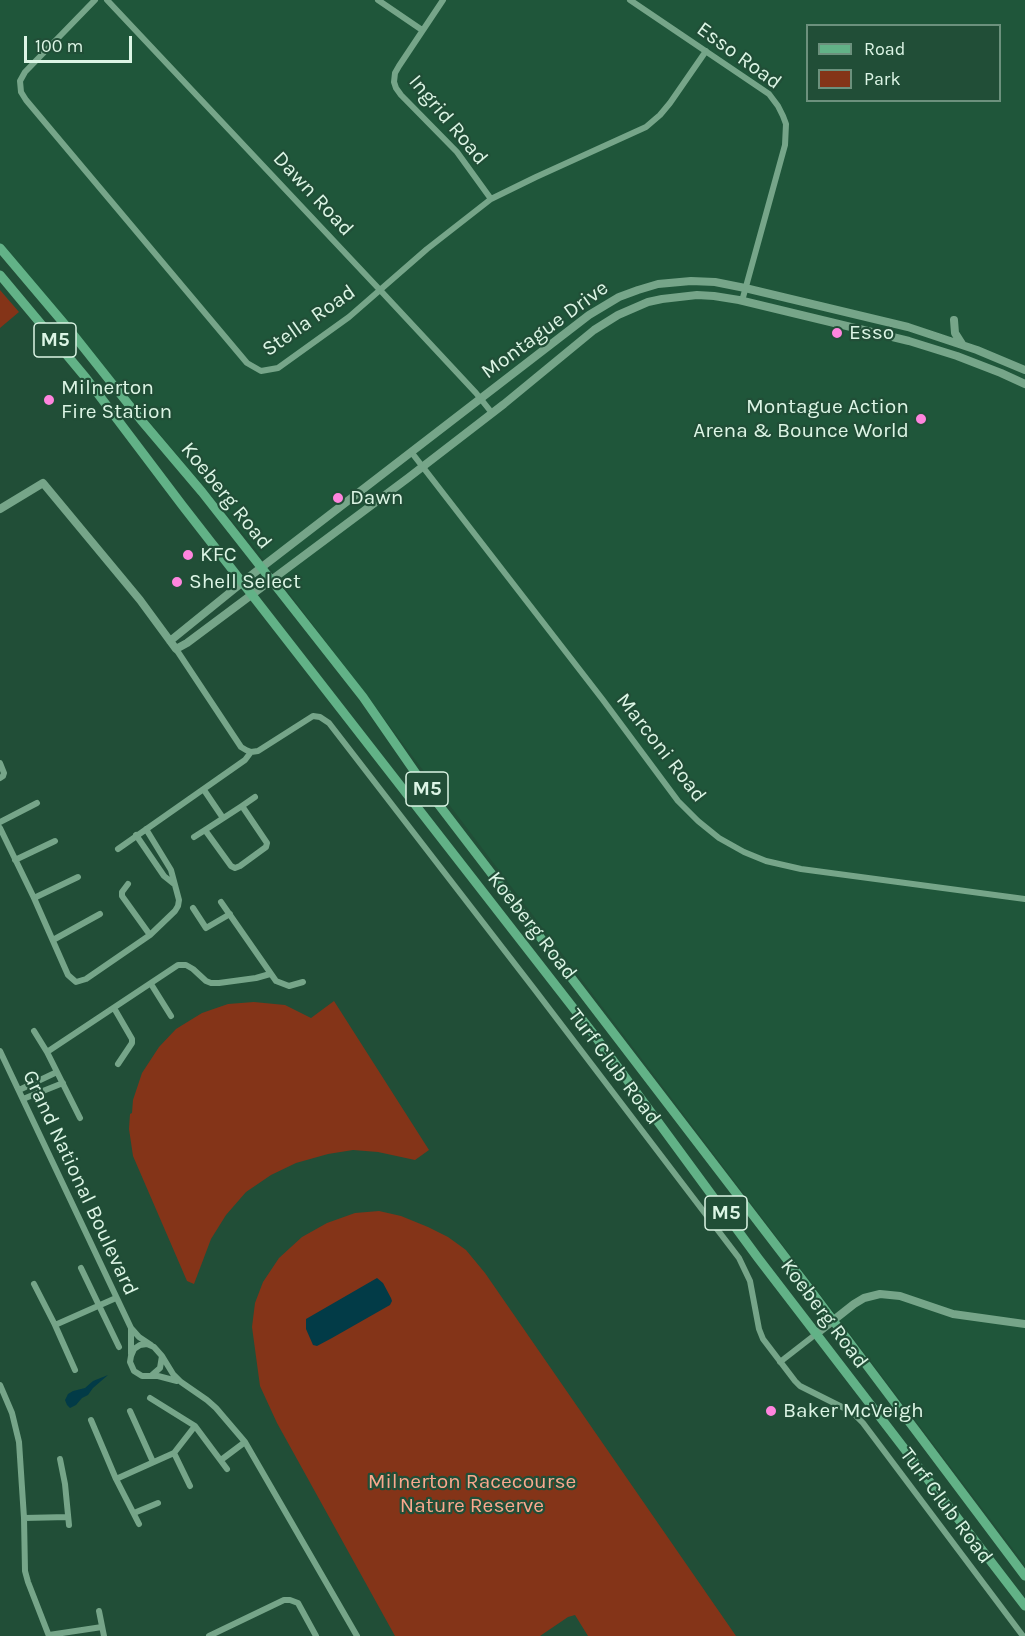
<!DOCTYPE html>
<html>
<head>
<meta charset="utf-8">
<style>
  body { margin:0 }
  #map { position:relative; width:1025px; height:1636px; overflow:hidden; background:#214e37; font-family:Karla,sans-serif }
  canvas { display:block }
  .legend { position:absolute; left:806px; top:24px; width:195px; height:78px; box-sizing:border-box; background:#214e37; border:2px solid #6c917d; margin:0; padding:8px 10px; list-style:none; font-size:18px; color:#dcf5e5 }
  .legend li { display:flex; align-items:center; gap:12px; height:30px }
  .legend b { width:30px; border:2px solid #6c917d }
  .scale { position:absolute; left:24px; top:36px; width:108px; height:27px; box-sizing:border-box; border:3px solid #dcf5e5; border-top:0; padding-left:8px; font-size:18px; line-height:21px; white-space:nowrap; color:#dcf5e5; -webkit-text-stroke:4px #214e37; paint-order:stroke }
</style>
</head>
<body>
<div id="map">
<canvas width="1025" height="1636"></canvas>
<ul class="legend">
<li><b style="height:8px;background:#62b287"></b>Road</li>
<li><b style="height:16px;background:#843418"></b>Park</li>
</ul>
<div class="scale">100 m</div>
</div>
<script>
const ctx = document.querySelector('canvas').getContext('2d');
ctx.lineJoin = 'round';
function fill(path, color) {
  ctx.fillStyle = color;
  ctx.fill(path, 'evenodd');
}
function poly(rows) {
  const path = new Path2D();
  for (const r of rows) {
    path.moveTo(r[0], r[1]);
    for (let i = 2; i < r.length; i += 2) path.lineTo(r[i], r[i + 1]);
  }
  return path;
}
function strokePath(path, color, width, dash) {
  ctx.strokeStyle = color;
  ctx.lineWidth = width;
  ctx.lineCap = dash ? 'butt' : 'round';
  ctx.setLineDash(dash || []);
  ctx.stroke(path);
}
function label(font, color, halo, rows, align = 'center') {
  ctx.font = font + ' Karla,sans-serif';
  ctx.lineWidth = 4.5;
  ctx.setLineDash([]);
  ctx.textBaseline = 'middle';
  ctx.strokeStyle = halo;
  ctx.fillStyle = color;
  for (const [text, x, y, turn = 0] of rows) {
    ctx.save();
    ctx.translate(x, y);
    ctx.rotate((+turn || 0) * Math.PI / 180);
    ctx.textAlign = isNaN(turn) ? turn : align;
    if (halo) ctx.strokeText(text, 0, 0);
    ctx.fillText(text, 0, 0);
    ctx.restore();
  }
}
fill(poly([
  [0,0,1025,0,1025,1565,251,543,0,244],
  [808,26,1000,26,1000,100,808,100]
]), '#1f563a');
fill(poly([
  [0,290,19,312,0,328],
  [334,1001,429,1150,415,1160,378,1152,353,1150,328,1154,296,1163,271,1175,246,1192,226,1215,211,1239,194,1284,187,1281,133,1156,129,1129,130,1114,132,1113,133,1100,142,1073,159,1047,176,1029,202,1013,228,1004,254,1002,285,1005,311,1018],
  [379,1211,401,1216,428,1227,448,1237,466,1250,485,1273,736,1636,588,1636,575,1615,568,1617,540,1636,395,1636,277,1423,260,1386,252,1327,255,1303,263,1282,279,1258,302,1237,327,1223,355,1213]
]), '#843418');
fill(poly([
  [377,1278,383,1283,391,1298,392,1301,390,1305,332,1338,317,1346,313,1345,306,1329,306,1319],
  [108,1375,93,1388,88,1395,82,1398,76,1405,70,1408,67,1405,65,1400,68,1394,73,1391,85,1388,93,1381]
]), '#023b47');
strokePath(poly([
  [95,0,25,72,20,81,21,92,26,100,247,363,261,371,278,368,349,317,427,249,491,199,536,177,646,127,660,115,670,103,706,51],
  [107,0,380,290,476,393,492,413],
  [378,0,422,30],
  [443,0,399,66,395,73,394,82,396,88,401,95,457,152,491,199],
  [630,0,769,94,778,106,783,116,786,124,785,145,742,301],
  [412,453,603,700,678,801,698,821,719,838,744,852,766,861,801,869,1025,899],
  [176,649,241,747,246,750,251,752,258,751,313,716,320,717,329,723,535,990,739,1258,750,1281,759,1329,763,1339,795,1381,800,1386,844,1408,855,1415,863,1423,1023,1636],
  [0,763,4,773,3,776,0,778],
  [204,790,223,818],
  [242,806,267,843,266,847,240,866,235,868,231,866,205,830,242,806],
  [242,806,255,797],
  [0,822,37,803],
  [0,828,34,898,68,975,76,982,86,979,150,935,175,911,178,906,179,900,171,870,146,829],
  [136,835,164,876,174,884],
  [194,837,205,830],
  [118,849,245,760,251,752],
  [15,860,55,841],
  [128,884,122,892,122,896,150,935],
  [34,898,78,877],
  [221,902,276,981,289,986,303,982],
  [193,908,206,928,230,914],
  [53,940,100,914],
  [151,984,171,1016],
  [114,1008,132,1039,132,1043,118,1064],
  [34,1031,47,1052],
  [0,1051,131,1328,139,1337,151,1345],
  [19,1090,57,1072],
  [23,1099,63,1083],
  [80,1118,47,1052,178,965,186,965,193,969,206,981,211,983,219,983,256,978,270,974],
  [81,1268,119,1347],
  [34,1284,55,1325,75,1370],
  [55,1325,116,1298],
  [131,1354,131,1328],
  [162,1356,173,1374,181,1382,207,1400,216,1408,245,1442,357,1636],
  [780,1362,816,1334],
  [152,1375,160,1368,162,1356,154,1347,147,1344,140,1345,134,1349,131,1356,130,1362,134,1371,142,1376,158,1376,177,1381],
  [0,1385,12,1413,19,1442,24,1518,25,1571,28,1582,49,1636],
  [150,1398,195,1426,227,1469],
  [130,1411,153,1462],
  [91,1420,116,1479,139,1524],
  [174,1453,190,1486],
  [60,1459,65,1484,69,1525],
  [221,1460,245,1442],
  [116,1479,174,1453,195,1426],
  [134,1513,158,1503],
  [24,1518,68,1517],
  [99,1611,104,1636],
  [49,1635,102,1627],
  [209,1636,284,1600,290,1600,298,1603,316,1636]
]), '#76a589', 6);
strokePath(poly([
  [954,320,955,333,962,344],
  [0,509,43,483,140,600,176,649,187,643,408,478,504,404,594,330,618,315,648,302,662,299,697,295,714,296,739,300,909,341,957,356,1001,373,1025,384],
  [170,641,249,577,589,315,619,297,638,290,658,284,691,281,715,282,745,288,908,327,977,350,1025,370],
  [816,1334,854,1304,864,1298,880,1294,900,1296,953,1314,1025,1324]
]), '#76a589', 8);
strokePath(poly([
  [0,248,72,333,141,420,202,492,363,697,426,788,808,1287,1025,1576],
  [0,275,86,378,182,505,592,1032,758,1258,1025,1606]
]), '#62b287', 9);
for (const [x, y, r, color] of [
  [837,333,6,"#ff85de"],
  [49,400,6,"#ff85de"],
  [921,419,6,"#ff85de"],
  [338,498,6,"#ff85de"],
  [188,555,6,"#ff85de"],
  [177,582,6,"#ff85de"],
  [771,1411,6,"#ff85de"]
]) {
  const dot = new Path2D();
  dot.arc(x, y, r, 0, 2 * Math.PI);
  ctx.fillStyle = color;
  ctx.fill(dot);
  strokePath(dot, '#214e37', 2);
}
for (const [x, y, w] of [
  [55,340,42],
  [427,789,42],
  [726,1213,42]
]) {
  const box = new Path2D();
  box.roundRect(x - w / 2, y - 17, w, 34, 4.5);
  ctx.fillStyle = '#214e37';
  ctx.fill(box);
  strokePath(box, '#dcf5e5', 1.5);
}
label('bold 20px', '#dcf5e5', null, [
  ["M5",55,340],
  ["M5",427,789],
  ["M5",726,1213]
]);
label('21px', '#dcf5e5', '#214e37', [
  ["Esso Road",739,56,36],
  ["Ingrid Road",448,120,50],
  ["Dawn Road",313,194,47],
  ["Stella Road",309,321,-35],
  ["Montague Drive",545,330,-36],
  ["Koeberg Road",226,496,51],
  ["Marconi Road",661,748,52],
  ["Koeberg Road",532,926,52],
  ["Turf Club Road",614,1067,53],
  ["Grand National Boulevard",80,1183,65],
  ["Koeberg Road",824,1314,53],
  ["Turf Club Road",946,1506,53]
]);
label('21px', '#dcf5e5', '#214e37', [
  ["Esso",849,333],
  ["Milnerton",61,388],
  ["Fire Station",61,412],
  ["Montague Action",909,407,"right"],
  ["Arena & Bounce World",909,431,"right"],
  ["Dawn",350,498],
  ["KFC",200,555],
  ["Shell Select",189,582],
  ["Baker McVeigh",783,1411]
], 'left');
label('21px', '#f9a88e', '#214e37', [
  ["Milnerton Racecourse",472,1482],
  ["Nature Reserve",472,1506]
]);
</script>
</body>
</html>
